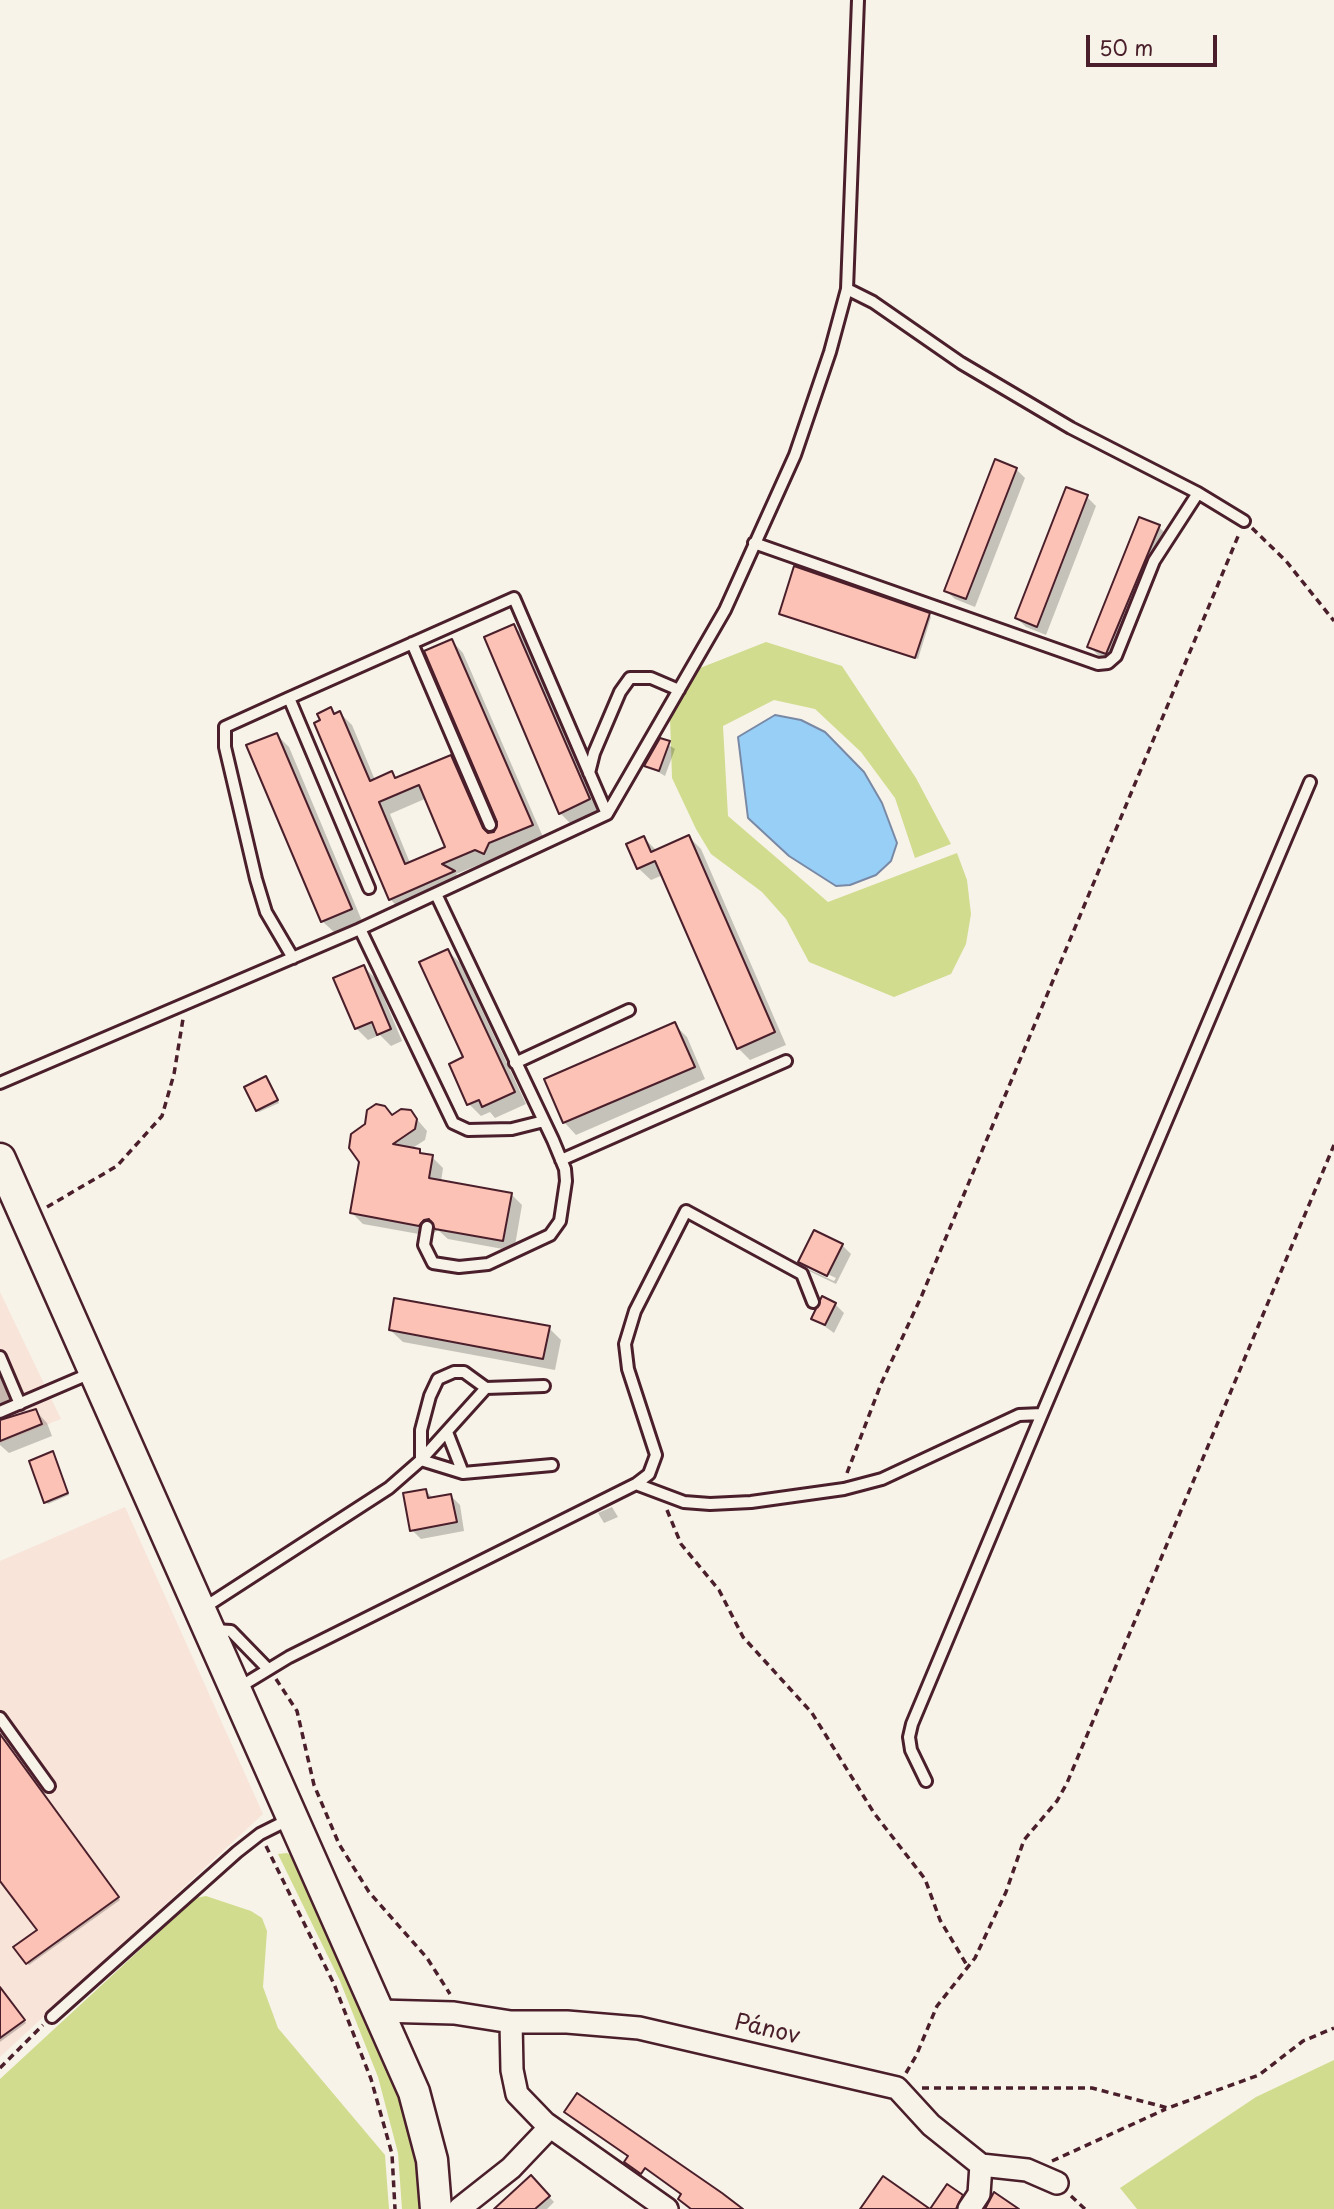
<!DOCTYPE html>
<html>
<head>
<meta charset="utf-8">
<style>
  body { margin:0 }
  #map { position:relative; width:1334px; height:2209px; overflow:hidden; background:#f7f3e8; font-family:"Playpen Sans",sans-serif }
  canvas { display:block }
  .scale { position:absolute; left:1086px; top:35px; width:131px; height:32px; box-sizing:border-box; border:4px solid #4a1f2b; border-top:0; padding-left:9px; font-size:21px; line-height:24px; white-space:nowrap; color:#4a1f2b; -webkit-text-stroke:5px #f7f3e8; paint-order:stroke }
</style>
</head>
<body>
<div id="map">
<canvas width="1334" height="2209"></canvas>
<div class="scale">50 m</div>
</div>
<script>
const ctx = document.querySelector('canvas').getContext('2d');
ctx.lineJoin = 'round';
function fill(path, color) {
  ctx.fillStyle = color;
  ctx.fill(path, 'evenodd');
}
function poly(rows) {
  const path = new Path2D();
  for (const r of rows) {
    path.moveTo(r[0], r[1]);
    for (let i = 2; i < r.length; i += 2) path.lineTo(r[i], r[i + 1]);
  }
  return path;
}
function strokePath(path, color, width, dash) {
  ctx.strokeStyle = color;
  ctx.lineWidth = width;
  ctx.lineCap = dash ? 'butt' : 'round';
  ctx.setLineDash(dash || []);
  ctx.stroke(path);
}
function label(font, color, halo, rows, align = 'center') {
  ctx.font = font + ' "Playpen Sans",sans-serif';
  ctx.lineWidth = 6;
  ctx.setLineDash([]);
  ctx.textBaseline = 'middle';
  ctx.strokeStyle = halo;
  ctx.fillStyle = color;
  for (const [text, x, y, turn = 0] of rows) {
    ctx.save();
    ctx.translate(x, y);
    ctx.rotate((+turn || 0) * Math.PI / 180);
    ctx.textAlign = isNaN(turn) ? turn : align;
    if (halo) ctx.strokeText(text, 0, 0);
    ctx.fillText(text, 0, 0);
    ctx.restore();
  }
}
fill(poly([
  [0,1292,61,1419,0,1443],
  [125,1507,263,1814,0,2057,0,1561]
]), '#f8e4d9');
fill(poly([
  [766,642,842,666,916,778,951,844,915,858,895,798,861,752,815,709,774,700,723,726,728,816,828,902,957,853,967,880,971,914,966,944,951,974,894,997,809,962,786,919,762,892,711,854,696,829,672,778,670,717,700,668],
  [287,1853,295,1857,367,2015,401,2099,422,2166,419,2209,402,2209,398,2153,378,2077,340,1981,278,1854],
  [206,1896,251,1911,262,1918,267,1931,263,1987,278,2028,385,2155,389,2209,0,2209,0,2079,196,1898],
  [1334,2060,1334,2209,1137,2209,1120,2188,1256,2097]
]), '#d1dc8f');
const water = poly([
  [775,715,801,720,825,732,864,772,882,803,897,843,891,861,876,875,850,885,836,886,789,856,748,818,738,737,775,715]
]);
fill(water, '#98cff6');
strokePath(water, '#7989a5', 2);
fill(poly([
  [1016,469,1025,478,975,607,955,599,946,591],
  [1087,497,1096,506,1046,635,1026,627,1017,618],
  [1159,527,1168,536,1116,662,1098,655,1089,646],
  [780,614,929,615,931,617,918,659],
  [514,626,526,638,601,811,572,825,560,813],
  [452,641,463,653,543,837,501,855,496,865,488,861,456,874,465,883,402,911,390,899,331,710,336,715,340,713,352,725,375,780,392,773,398,779,451,757,463,769,491,834,495,833,499,822],
  [427,798,448,848,410,863,390,814],
  [277,735,289,747,362,921,335,933,322,921],
  [661,740,675,749,665,776,646,765],
  [689,837,701,849,786,1045,750,1060,738,1048,663,875,651,880,638,868,644,838,657,851],
  [448,951,460,963,526,1104,495,1118,490,1112,481,1116,469,1104,465,1058],
  [364,967,376,979,402,1041,391,1046,380,1035,368,1040,356,1028],
  [675,1025,687,1037,705,1079,576,1135,564,1122,546,1080],
  [268,1080,279,1103,259,1112,257,1110],
  [385,1107,393,1116,410,1112,421,1124,427,1131,425,1140,411,1149,432,1157,443,1168,441,1182,511,1194,522,1205,514,1251,448,1239,438,1230,430,1236,363,1224,352,1213],
  [842,1245,851,1254,836,1284,809,1271,800,1262],
  [808,1265,836,1278,834,1281,808,1269],
  [835,1304,844,1313,834,1333,813,1318],
  [549,1328,561,1340,555,1370,403,1342,390,1330],
  [0,1371,17,1412,11,1416,15,1420,36,1411,47,1423,52,1436,9,1453,0,1445],
  [55,1456,69,1495,48,1504,46,1502],
  [426,1491,434,1499,451,1496,460,1505,464,1531,421,1539,412,1530],
  [612,1507,618,1517,604,1523,598,1513],
  [0,1736,120,1900,29,1965,27,1963,39,1931,0,1878],
  [0,1988,26,2023,0,2042],
  [531,2177,554,2202,547,2209,531,2209]
]), '#0003');
const building = poly([
  [995,459,1017,468,966,599,944,591,995,459],
  [1066,487,1088,495,1037,627,1015,618,1066,487],
  [1139,517,1160,525,1106,654,1087,647,1139,517],
  [794,566,930,613,915,658,779,614,794,566],
  [514,624,590,799,559,814,484,637,514,624],
  [452,639,533,825,489,843,484,854,475,850,442,864,455,871,389,900,314,723,320,720,317,714,331,707,334,714,340,711,370,781,392,771,395,778,451,755,483,828,488,833,494,832,497,822,424,651,452,639],
  [419,785,445,847,405,864,379,802,419,785],
  [277,733,352,909,321,922,246,745,277,733],
  [660,738,670,741,659,771,644,766,660,738],
  [689,835,775,1032,737,1049,655,861,637,869,626,844,644,836,651,852,689,835],
  [448,949,515,1092,482,1107,479,1100,467,1105,449,1064,463,1057,419,962,448,949],
  [364,965,391,1029,377,1035,372,1022,355,1029,333,978,364,965],
  [675,1022,695,1067,563,1123,544,1079,675,1022],
  [266,1076,278,1100,256,1111,244,1087,266,1076],
  [376,1104,385,1106,392,1115,401,1109,411,1110,417,1119,415,1129,393,1144,420,1149,420,1153,433,1155,429,1178,512,1193,503,1241,435,1229,429,1219,424,1220,419,1226,350,1213,359,1162,349,1148,351,1134,365,1124,367,1110,376,1104],
  [814,1230,843,1244,827,1276,798,1262,814,1230],
  [822,1296,836,1303,825,1325,811,1319,822,1296],
  [394,1298,550,1326,543,1359,389,1330,394,1298],
  [36,1409,42,1424,0,1441,0,1420,36,1409],
  [53,1451,68,1493,44,1503,29,1461,53,1451],
  [426,1489,428,1498,451,1494,457,1522,410,1531,403,1493,426,1489],
  [0,1734,119,1897,26,1964,13,1947,37,1930,0,1881,0,1734],
  [0,1987,25,2020,0,2038,0,1987],
  [577,2093,722,2193,743,2209,691,2209,678,2199,681,2194,645,2168,641,2174,624,2162,628,2156,564,2112,577,2093],
  [531,2175,550,2196,535,2209,494,2209,531,2175],
  [883,2176,930,2209,947,2184,963,2195,956,2209,860,2209,883,2176],
  [994,2192,1019,2209,985,2209,994,2192]
]);
fill(building, '#fcc2b5');
strokePath(building, '#4a1f2b', 2);
const service = poly([
  [847,289,873,302,961,363,1071,428,1198,493,1244,521],
  [754,543,1098,664,1108,663,1116,656,1154,561,1198,493],
  [412,643,490,825],
  [289,698,225,727,225,747,256,879,266,912,293,958],
  [589,773,594,753,620,692,630,678,651,678,679,690],
  [369,888,289,698,514,598,607,814],
  [360,929,453,1123,468,1130,512,1129,544,1121],
  [515,1063,629,1010],
  [0,1083,360,929,607,814,725,610,795,455,830,352,847,289,858,0],
  [561,1160,786,1061],
  [427,1227,424,1245,433,1263,459,1267,488,1264,550,1235,560,1221,566,1181,565,1169,553,1140,436,894],
  [0,1357,20,1404],
  [0,1412,91,1373],
  [1042,1414,1310,782],
  [447,1432,463,1473,552,1465],
  [463,1473,421,1460,421,1430,430,1396,438,1379,454,1372,464,1372,486,1388],
  [636,1484,649,1474,656,1455,628,1369,625,1344,635,1311,686,1211,802,1274,813,1302],
  [202,1609,389,1488,421,1460,486,1388,544,1386],
  [214,1630,231,1631,268,1669],
  [238,1688,289,1657,636,1484,684,1502,710,1504,751,1502,844,1489,882,1479,1019,1415,1042,1414,912,1724,909,1737,911,1750,926,1781],
  [0,1718,49,1786],
  [52,2017,237,1852,260,1834,290,1819]
]);
const minor = poly([
  [379,2011,454,2013,511,2022,567,2022,639,2028,897,2088,931,2125,981,2165,1027,2170,1057,2183],
  [511,2022,512,2070,517,2094,545,2123,667,2209],
  [459,2209,511,2168,550,2127],
  [969,2209,979,2194,981,2165]
]);
const secondary = poly([
  [0,1159,414,2092,432,2160,436,2209]
]);
strokePath(service, '#4a1f2b', 16);
strokePath(minor, '#4a1f2b', 26);
strokePath(secondary, '#4a1f2b', 35);
strokePath(poly([
  [1252,528,1286,561,1334,621],
  [47,1207,117,1166,162,1116,174,1074,183,1019],
  [847,1473,881,1384,922,1295,1239,534],
  [667,1510,681,1544,719,1590,743,1637,812,1713,874,1813,925,1879,940,1920,968,1967],
  [276,1679,297,1711,314,1785,339,1844,369,1892,427,1958,450,1994],
  [266,1846,334,1984,371,2079,392,2154,395,2209],
  [0,2068,43,2025],
  [906,2073,916,2056,937,2006,975,1958,1006,1892,1024,1840,1057,1801,1067,1783,1334,1145],
  [922,2088,1092,2088,1168,2108,1259,2075,1303,2041,1334,2028],
  [1052,2161,1166,2109],
  [1071,2196,1085,2209]
]), '#4a1f2b', 3.5, [7, 5]);
strokePath(service, '#f7f3e8', 10);
strokePath(minor, '#f7f3e8', 21);
strokePath(secondary, '#f7f3e8', 30);
label('23px', '#4a1f2b', '#f7f3e8', [
  ["Pánov",767,2030,13]
]);
</script>
</body>
</html>
